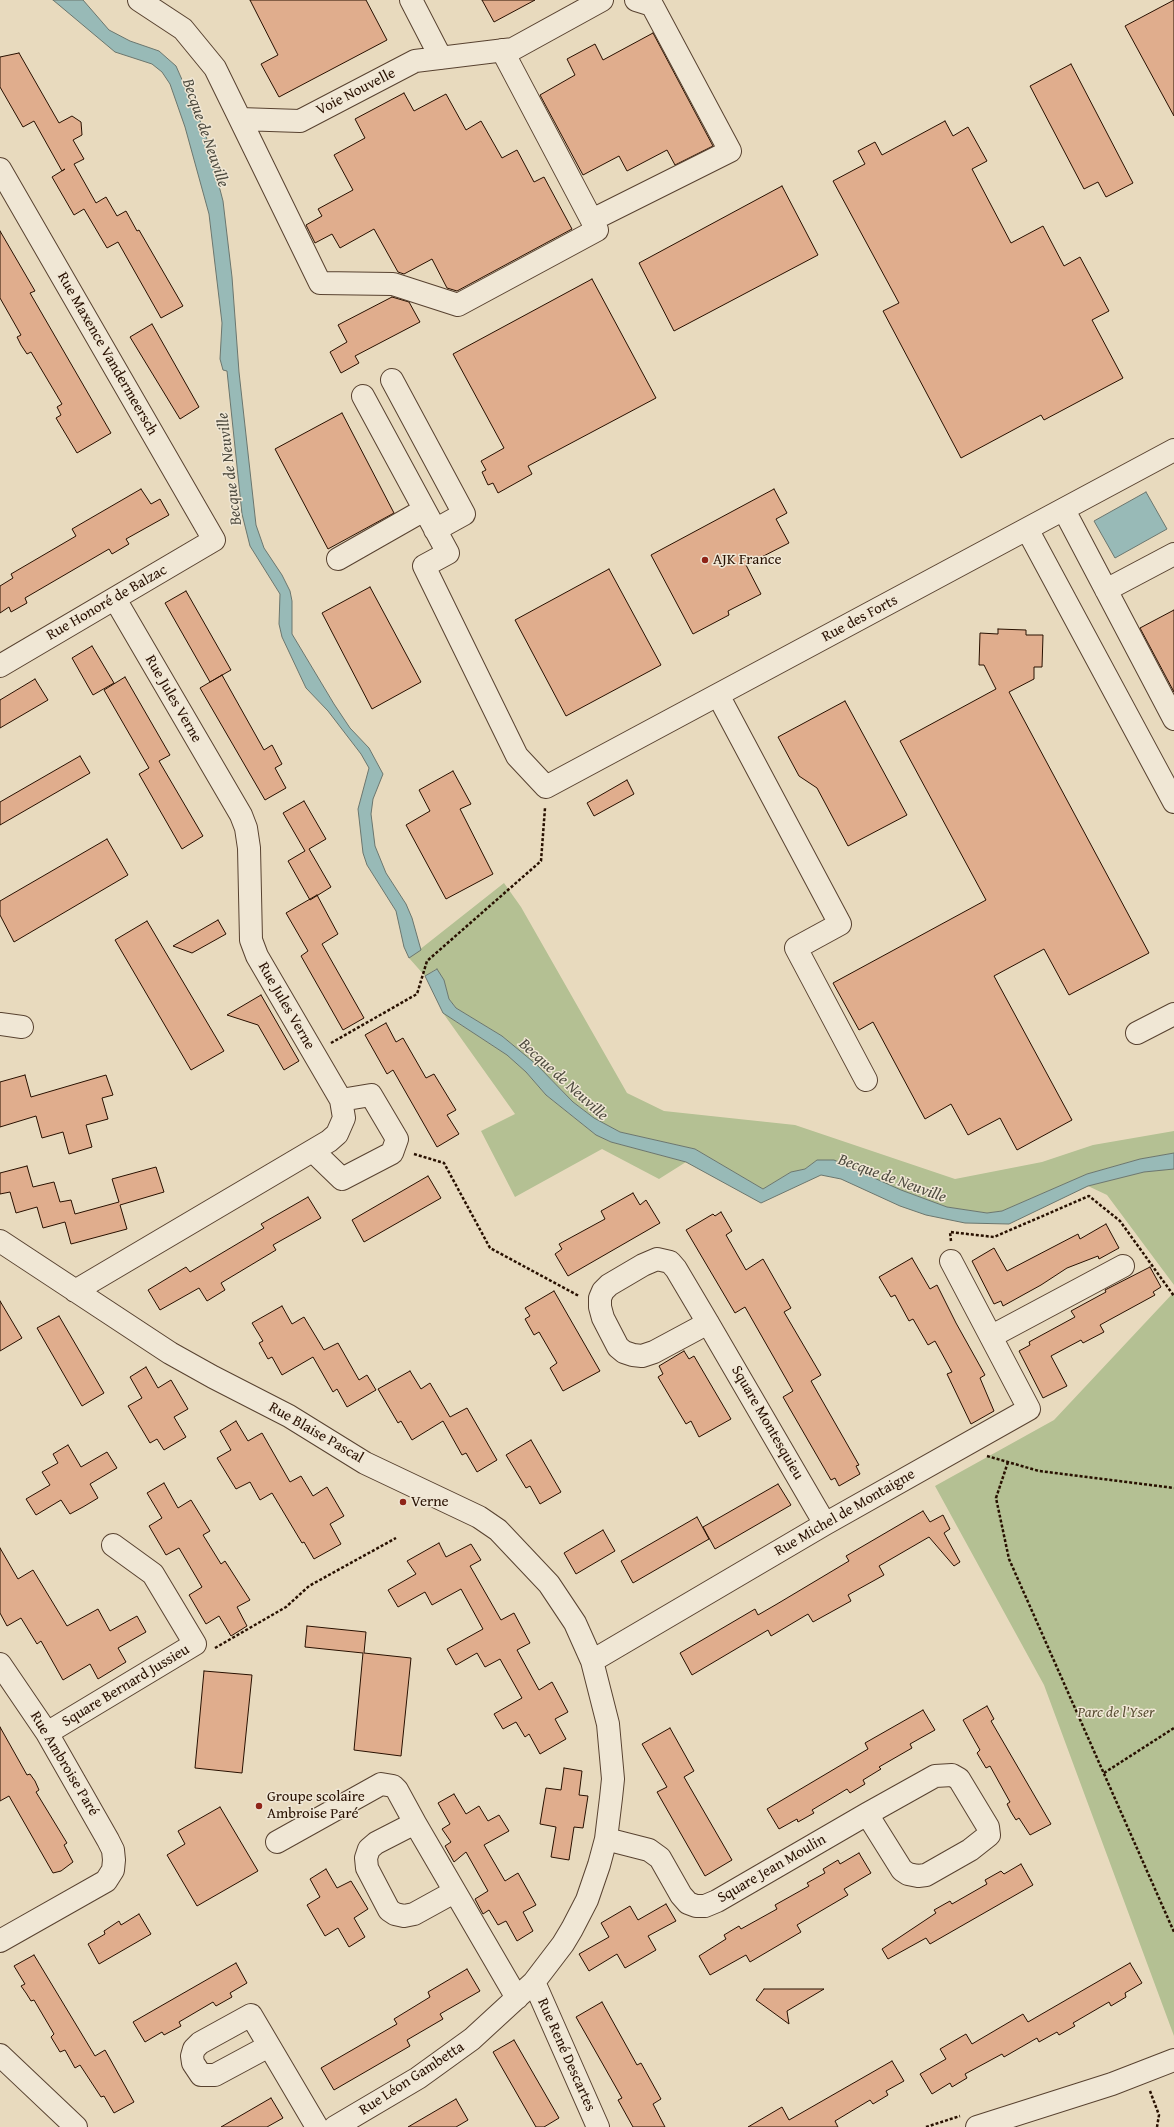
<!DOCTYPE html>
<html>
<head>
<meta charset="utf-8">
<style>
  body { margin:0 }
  canvas { display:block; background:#e8dabe }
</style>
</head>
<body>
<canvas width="1174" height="2127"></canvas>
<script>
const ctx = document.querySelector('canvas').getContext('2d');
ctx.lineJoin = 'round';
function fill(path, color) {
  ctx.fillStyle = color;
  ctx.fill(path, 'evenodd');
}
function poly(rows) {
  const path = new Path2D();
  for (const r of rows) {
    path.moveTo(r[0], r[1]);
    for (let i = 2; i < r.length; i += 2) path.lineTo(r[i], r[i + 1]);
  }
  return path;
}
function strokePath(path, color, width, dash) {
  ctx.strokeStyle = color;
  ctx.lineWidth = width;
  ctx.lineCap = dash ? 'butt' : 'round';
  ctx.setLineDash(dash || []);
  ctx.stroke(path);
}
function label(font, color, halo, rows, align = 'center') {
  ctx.font = font + ' "Gentium Book Plus",serif';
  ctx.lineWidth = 3;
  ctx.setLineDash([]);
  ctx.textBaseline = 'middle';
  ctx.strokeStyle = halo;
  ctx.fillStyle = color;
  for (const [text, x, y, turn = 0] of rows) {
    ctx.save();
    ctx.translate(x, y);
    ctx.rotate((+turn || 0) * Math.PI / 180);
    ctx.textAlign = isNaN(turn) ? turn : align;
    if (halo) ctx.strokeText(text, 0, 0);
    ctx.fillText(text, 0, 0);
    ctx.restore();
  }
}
fill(poly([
  [504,883,521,907,627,1093,664,1111,795,1125,955,1179,1042,1162,1093,1145,1174,1131,1174,1153,1140,1159,1087,1174,1002,1211,987,1213,947,1207,817,1160,805,1169,791,1172,763,1189,695,1149,620,1132,594,1118,573,1102,537,1065,502,1036,456,1008,449,999,444,980,436,969,425,976,409,958],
  [443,1013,507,1055,526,1072,546,1095,596,1135,611,1142,686,1162,659,1179,602,1149,515,1197,481,1131,515,1114],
  [1174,1169,1174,1285,1107,1195,1088,1186,1144,1172],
  [1174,1292,1174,2036,1044,1685,935,1486,1054,1420]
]), '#b4c093');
const water = poly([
  [53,0,83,0,109,30,130,41,159,51,176,66,205,132,223,201,232,277,239,372,256,525,264,548,282,575,290,591,292,601,292,634,334,704,350,728,369,748,383,774,373,799,371,814,375,846,386,873,406,904,412,918,421,950,409,958,404,947,396,911,367,865,363,853,358,809,369,768,361,754,328,711,306,688,282,637,279,624,280,594,250,546,242,514,227,371,223,370,220,359,222,323,209,214,185,127,170,84,162,72,152,64,115,52,53,0],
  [1146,492,1167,529,1115,558,1094,521,1146,492],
  [437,969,444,980,449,999,456,1008,502,1036,537,1065,573,1102,594,1118,620,1132,695,1149,763,1189,791,1172,805,1169,817,1160,834,1160,901,1190,947,1207,987,1213,1002,1211,1087,1174,1140,1159,1174,1153,1174,1169,1144,1172,1088,1186,1009,1224,965,1223,926,1215,900,1206,841,1179,821,1175,761,1203,686,1162,611,1142,596,1135,546,1095,526,1072,507,1055,443,1013,425,976,437,969]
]);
fill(water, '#98bab7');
strokePath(water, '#6b766e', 1);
const building = poly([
  [250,0,366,0,387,40,279,97,261,64,278,55,250,0],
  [482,0,535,0,494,22,482,0],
  [1174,0,1174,116,1125,26,1174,0],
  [653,33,713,146,675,165,667,150,627,171,619,156,583,175,540,95,575,75,567,59,595,44,603,60,653,33],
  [19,53,59,123,72,116,81,122,82,135,73,140,84,159,74,164,96,203,106,197,117,216,126,211,137,231,139,230,183,306,161,318,118,242,107,248,84,209,74,215,52,177,65,169,62,171,34,121,23,127,0,87,0,57,19,53],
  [1071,64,1133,183,1106,197,1098,182,1084,189,1030,86,1071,64],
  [404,93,414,111,446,94,466,130,481,121,502,158,517,150,534,182,544,177,572,229,457,291,447,288,432,259,404,274,398,272,374,229,340,248,332,234,315,243,306,225,322,216,318,209,353,190,334,155,365,138,355,119,404,93],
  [945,121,953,136,968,127,987,161,972,169,1011,243,1043,226,1064,266,1080,257,1109,311,1092,320,1123,378,1044,420,1041,415,961,458,883,311,899,303,833,181,865,164,858,151,875,142,882,155,945,121],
  [782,186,818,255,674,331,639,263,782,186],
  [0,231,35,291,30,293,111,433,77,453,56,418,61,415,57,407,62,404,31,352,27,354,21,345,17,337,21,335,0,298,0,231],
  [592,279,656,398,528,466,532,474,498,493,493,483,488,485,482,472,486,470,481,461,504,448,453,354,592,279],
  [392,297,409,302,420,322,355,356,359,363,341,373,330,352,347,342,338,325,392,297],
  [152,324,199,407,180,419,130,337,152,324],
  [342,413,394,513,328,549,275,449,342,413],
  [141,489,151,504,160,499,169,515,126,539,129,544,112,554,109,549,25,598,27,603,11,612,9,607,0,613,0,586,13,578,11,574,76,536,72,529,141,489],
  [774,489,787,513,776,519,789,543,746,565,761,594,728,611,729,615,693,634,651,555,774,489],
  [609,569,661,665,566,716,515,620,609,569],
  [370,587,421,682,372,709,322,613,370,587],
  [186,591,231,670,210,682,165,603,186,591],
  [1174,610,1174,692,1140,628,1174,610],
  [998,629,1026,630,1026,635,1043,635,1042,667,1034,667,1034,679,1009,692,1149,953,1069,995,1044,949,994,976,1072,1120,1017,1150,1000,1118,968,1135,951,1104,925,1119,873,1022,859,1030,833,983,986,900,900,741,996,689,984,665,979,665,980,633,998,634,998,629],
  [92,646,114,683,93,695,72,658,92,646],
  [222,675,264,750,272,745,282,764,275,768,286,788,265,800,200,688,222,675],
  [125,677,170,755,159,761,203,836,182,849,139,774,149,768,104,690,125,677],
  [35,679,48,700,0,728,0,700,35,679],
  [845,701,907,815,848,846,817,788,799,776,778,737,845,701],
  [80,756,90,773,0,825,0,802,80,756],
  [453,771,471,804,460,809,493,874,446,899,406,825,430,811,419,790,453,771],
  [627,780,634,794,594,816,587,803,627,780],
  [304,801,326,839,309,849,331,887,310,900,288,861,305,851,283,813,304,801],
  [107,839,128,875,14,942,0,915,0,901,107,839],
  [317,895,338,934,322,944,364,1018,343,1030,301,956,308,951,286,913,317,895],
  [218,920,226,934,192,953,173,946,218,920],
  [147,921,224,1051,191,1070,115,940,147,921],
  [261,995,299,1061,284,1070,258,1025,227,1015,261,995],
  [386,1023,396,1042,403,1038,426,1078,434,1074,456,1110,447,1115,459,1134,437,1147,393,1070,387,1074,365,1035,386,1023],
  [25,1075,31,1097,106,1075,113,1095,102,1098,108,1119,86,1125,92,1147,69,1154,63,1132,42,1138,36,1116,0,1127,0,1082,25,1075],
  [27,1166,33,1187,54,1182,60,1202,71,1200,75,1214,119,1202,112,1179,156,1167,164,1192,120,1205,127,1229,71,1244,65,1222,43,1228,37,1207,16,1213,10,1192,0,1194,0,1173,27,1166],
  [428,1176,441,1198,364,1242,352,1220,428,1176],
  [633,1193,640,1205,646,1200,660,1223,568,1276,555,1254,562,1249,559,1244,605,1219,601,1211,633,1193],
  [308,1197,321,1218,273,1245,276,1250,221,1283,225,1290,207,1301,199,1288,160,1310,148,1290,186,1267,190,1272,264,1228,261,1224,308,1197],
  [721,1212,732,1231,726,1235,746,1270,763,1259,791,1308,784,1312,821,1375,811,1381,859,1465,856,1466,860,1474,839,1486,835,1478,831,1480,783,1397,793,1391,745,1307,735,1313,686,1230,713,1214,715,1216,721,1212],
  [1106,1224,1119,1248,1099,1259,1098,1256,1067,1268,1041,1285,1003,1306,1001,1301,994,1304,972,1261,994,1248,1007,1271,1078,1234,1080,1239,1106,1224],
  [912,1258,930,1289,937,1285,956,1323,985,1375,980,1378,994,1411,971,1424,947,1374,952,1372,935,1341,928,1345,913,1319,909,1321,895,1295,891,1297,879,1277,912,1258],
  [1150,1267,1161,1287,1153,1292,1155,1295,1100,1325,1104,1332,1083,1343,1081,1340,1051,1356,1067,1386,1043,1398,1019,1351,1030,1345,1029,1342,1075,1317,1071,1311,1106,1292,1105,1290,1150,1267],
  [554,1291,600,1371,563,1391,550,1368,557,1363,539,1332,534,1335,525,1319,530,1316,525,1308,554,1291],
  [0,1301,22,1338,0,1351,0,1301],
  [282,1306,292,1324,304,1317,324,1350,338,1343,359,1380,367,1375,376,1390,347,1407,337,1389,333,1392,313,1357,282,1375,272,1357,268,1359,259,1343,263,1341,252,1323,282,1306],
  [59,1316,104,1393,82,1406,37,1328,59,1316],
  [684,1351,689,1359,694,1356,731,1419,699,1437,691,1421,686,1424,658,1377,663,1374,659,1366,684,1351],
  [146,1367,158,1388,171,1380,188,1409,174,1417,186,1437,164,1450,157,1439,150,1443,128,1406,142,1398,130,1377,146,1367],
  [410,1371,421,1389,430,1383,450,1417,467,1408,497,1460,477,1472,466,1453,462,1455,443,1421,412,1440,401,1421,398,1423,378,1389,410,1371],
  [236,1421,248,1441,262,1433,290,1482,301,1476,313,1496,327,1487,344,1516,330,1524,341,1544,314,1559,304,1542,302,1543,272,1493,260,1500,250,1482,236,1489,217,1458,231,1450,220,1431,236,1421],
  [531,1440,561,1492,540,1504,530,1486,526,1488,506,1455,531,1440],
  [68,1445,81,1467,107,1452,117,1468,90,1484,98,1498,83,1507,70,1514,61,1500,36,1515,26,1499,50,1485,42,1472,58,1463,53,1454,68,1445],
  [164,1483,178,1508,191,1500,210,1531,203,1535,221,1564,225,1561,250,1600,237,1607,247,1626,231,1636,219,1616,206,1624,189,1595,202,1587,179,1548,166,1555,149,1526,162,1518,147,1493,164,1483],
  [778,1484,791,1505,715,1549,703,1527,778,1484],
  [923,1511,930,1522,943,1515,950,1529,944,1533,960,1562,954,1566,929,1537,879,1566,884,1575,848,1595,851,1601,813,1622,808,1614,771,1636,768,1630,692,1675,680,1653,755,1609,758,1615,777,1604,849,1561,846,1556,923,1511],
  [697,1517,709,1539,633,1583,621,1561,697,1517],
  [603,1530,615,1551,576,1574,564,1553,603,1530],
  [439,1543,446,1557,471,1544,481,1560,470,1566,501,1620,514,1613,530,1643,517,1650,539,1690,552,1682,568,1712,555,1719,566,1739,540,1754,529,1734,525,1737,516,1722,503,1729,494,1714,522,1698,500,1659,485,1667,477,1653,456,1665,447,1649,483,1629,461,1589,432,1605,425,1592,398,1607,388,1590,416,1574,407,1561,439,1543],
  [0,1548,18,1579,33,1570,67,1626,98,1609,110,1631,137,1616,146,1632,118,1648,126,1662,98,1679,90,1664,63,1680,41,1641,37,1644,21,1618,7,1626,0,1613,0,1548],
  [307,1626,366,1632,364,1653,411,1658,401,1756,354,1750,363,1653,305,1647,307,1626],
  [204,1671,252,1675,242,1773,195,1768,204,1671],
  [987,1706,994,1719,991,1721,1051,1824,1030,1835,1019,1818,1016,1820,1011,1812,1007,1804,1010,1802,990,1766,986,1768,977,1753,980,1750,963,1720,987,1706],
  [923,1710,935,1730,910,1744,912,1748,879,1767,881,1769,863,1780,865,1784,850,1793,847,1789,812,1810,814,1813,798,1822,797,1819,779,1829,767,1809,868,1749,865,1743,923,1710],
  [0,1727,27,1775,30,1774,35,1781,39,1790,36,1792,67,1843,64,1845,73,1862,61,1871,53,1873,9,1796,0,1801,0,1727],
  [670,1728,694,1771,684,1777,732,1860,705,1876,657,1792,667,1787,642,1744,670,1728],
  [564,1768,582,1771,579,1795,588,1796,583,1828,574,1827,569,1860,551,1857,556,1827,540,1824,546,1788,561,1790,564,1768],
  [454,1794,466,1814,479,1806,488,1821,499,1815,509,1831,484,1845,505,1881,518,1873,536,1905,523,1912,533,1931,517,1941,506,1921,498,1925,489,1910,483,1914,475,1899,488,1891,466,1852,454,1862,445,1846,451,1842,442,1829,450,1824,438,1803,454,1794],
  [220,1807,258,1871,197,1906,167,1855,185,1844,178,1831,220,1807],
  [859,1853,871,1873,844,1889,848,1895,797,1925,801,1932,750,1962,746,1955,710,1975,699,1956,726,1939,724,1935,739,1926,741,1929,777,1909,775,1905,809,1886,807,1883,825,1873,823,1869,838,1860,840,1864,859,1853],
  [1021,1864,1033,1885,930,1944,926,1938,888,1959,882,1949,936,1913,934,1910,950,1901,952,1904,987,1884,985,1880,1001,1871,1004,1874,1021,1864],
  [326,1869,337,1888,351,1881,368,1909,354,1918,365,1937,349,1947,338,1928,325,1936,307,1905,320,1897,310,1879,326,1869],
  [666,1904,676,1921,648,1936,656,1950,625,1968,617,1954,589,1971,579,1954,609,1937,601,1923,630,1906,638,1920,666,1904],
  [139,1914,151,1934,99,1964,88,1944,105,1934,104,1931,119,1921,121,1925,139,1914],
  [34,1955,95,2056,105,2050,134,2102,114,2113,104,2096,101,2097,80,2065,75,2068,65,2050,60,2052,51,2037,54,2034,34,2000,31,2001,26,1993,21,1986,25,1984,14,1966,34,1955],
  [236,1963,247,1983,230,1993,232,1997,216,2006,213,2002,179,2022,181,2026,164,2035,162,2032,145,2042,133,2022,236,1963],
  [1130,1963,1142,1983,1125,1993,1126,1997,1111,2006,1109,2002,1073,2023,1075,2026,1059,2035,1057,2032,1039,2042,1037,2038,1004,2057,1002,2054,965,2074,967,2078,952,2087,950,2083,932,2094,920,2074,946,2059,940,2049,966,2034,972,2044,1023,2014,1028,2022,1130,1963],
  [467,1969,480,1991,440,2014,443,2019,407,2040,410,2046,334,2090,321,2068,397,2024,394,2019,430,1997,428,1992,467,1969],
  [764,1989,824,1989,787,2011,789,2024,756,2000,764,1989],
  [602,2002,637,2065,641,2063,661,2099,653,2104,665,2127,633,2127,618,2100,622,2098,576,2017,602,2002],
  [514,2040,559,2118,544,2127,536,2127,493,2052,514,2040],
  [892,2061,904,2081,886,2091,888,2095,873,2104,870,2100,835,2121,838,2127,748,2127,782,2107,789,2120,892,2061],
  [271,2098,283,2118,267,2127,221,2127,271,2098],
  [456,2099,468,2120,456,2127,408,2127,456,2099]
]);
fill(building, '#e0ad8d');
strokePath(building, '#281000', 1);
const minor = poly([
  [139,0,183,29,215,68,240,119,300,121,415,61,513,49,602,0],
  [411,0,441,58],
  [240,119,320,283,393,284,458,305,597,230,502,50],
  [0,169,214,540,0,666],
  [592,220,730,151,652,5,636,0],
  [392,380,464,514,435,530],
  [363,396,448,553,424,566,517,756,546,787,1174,450],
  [1064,510,1174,719],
  [1027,529,1174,802],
  [338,559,424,510],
  [1106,590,1174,554],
  [718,695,840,924,796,948,866,1080],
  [0,1024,22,1027],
  [1137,1033,1174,1014],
  [313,1151,342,1179,392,1153,397,1139,371,1095,341,1100],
  [0,1241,170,1353,213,1377,289,1416,365,1463,479,1517,498,1530,549,1584,575,1623,592,1661,608,1724,613,1779,611,1798,606,1839,599,1865,587,1900,572,1929,563,1944,534,1982,472,2039,418,2078,335,2127],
  [75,1291,329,1141,337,1134,344,1118,341,1100,257,956,251,940,249,848,246,828,241,815,115,599],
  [708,1323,654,1352,642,1356,633,1355,624,1352,618,1347,603,1318,600,1307,600,1298,603,1291,609,1285,643,1265,657,1259,670,1262,676,1269,708,1323,825,1524],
  [992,1336,1123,1266],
  [592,1661,825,1524,1029,1409,951,1261],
  [0,1664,47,1733,108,1840,113,1850,114,1860,113,1870,106,1881,0,1941],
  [47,1733,195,1644,153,1574,113,1545],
  [606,1839,649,1850,660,1858,681,1895,688,1903,696,1906,705,1906,717,1901,867,1814,935,1776,952,1775,959,1779,988,1827,989,1835,970,1850,926,1875,918,1876,908,1874,902,1870,867,1814],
  [277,1842,381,1784,393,1786,397,1790,415,1823],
  [454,1892,414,1914,404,1916,395,1914,389,1910,367,1868,366,1858,369,1849,376,1843,415,1823,517,1998],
  [534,1982,598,2127],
  [269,2046,215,2075,201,2075,193,2063,192,2056,194,2049,200,2043,251,2015,317,2127],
  [0,2055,76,2127],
  [977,2127,1112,2084,1174,2060]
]);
strokePath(minor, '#584230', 24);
strokePath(poly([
  [331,1043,417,994,427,961,541,861,545,808],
  [414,1154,444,1163,490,1248,579,1296],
  [951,1241,950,1232,994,1237,1089,1196,1120,1221,1174,1296],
  [987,1456,1039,1471,1174,1488],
  [1008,1462,996,1498,1009,1559,1174,1932],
  [215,1648,286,1607,309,1586,396,1538],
  [1104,1773,1174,1728],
  [1150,2091,1159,2115,1157,2127],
  [926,2127,960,2116]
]), '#281000', 2.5, [3, 2]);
strokePath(minor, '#f0e7d5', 22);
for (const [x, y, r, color] of [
  [705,560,4,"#8f2418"],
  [403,1502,4,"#8f2418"],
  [259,1806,4,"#8f2418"]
]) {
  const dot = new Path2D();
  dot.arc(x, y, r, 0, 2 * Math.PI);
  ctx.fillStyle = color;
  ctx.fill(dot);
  strokePath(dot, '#f0e7d5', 1.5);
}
label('15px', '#281000', '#f0e7d5', [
  ["Voie Nouvelle",356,92,-27],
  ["Rue Maxence Vandermeersch",107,354,60],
  ["Rue Honoré de Balzac",107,603,-30],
  ["Rue des Forts",860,619,-28],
  ["Rue Jules Verne",173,699,60],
  ["Rue Jules Verne",286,1006,60],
  ["Square Montesquieu",767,1423,60],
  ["Rue Blaise Pascal",316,1433,30],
  ["Rue Michel de Montaigne",845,1513,-30],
  ["Square Bernard Jussieu",126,1686,-31],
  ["Rue Ambroise Paré",64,1764,59],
  ["Square Jean Moulin",772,1869,-30],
  ["Rue René Descartes",566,2055,66],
  ["Rue Léon Gambetta",412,2079,-33]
]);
label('15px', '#281000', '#f0e7d5', [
  ["AJK France",713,560],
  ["Verne",411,1502],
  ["Groupe scolaire",267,1797],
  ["Ambroise Paré",267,1814]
], 'left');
label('italic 15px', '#594e33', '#f0e7d5', [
  ["Parc de l'Yser",1116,1713]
]);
label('italic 16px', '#4f4c40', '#f0e7d5', [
  ["Becque de Neuville",205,133,71],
  ["Becque de Neuville",230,469,-97],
  ["Becque de Neuville",563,1080,42],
  ["Becque de Neuville",892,1179,20]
]);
</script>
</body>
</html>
